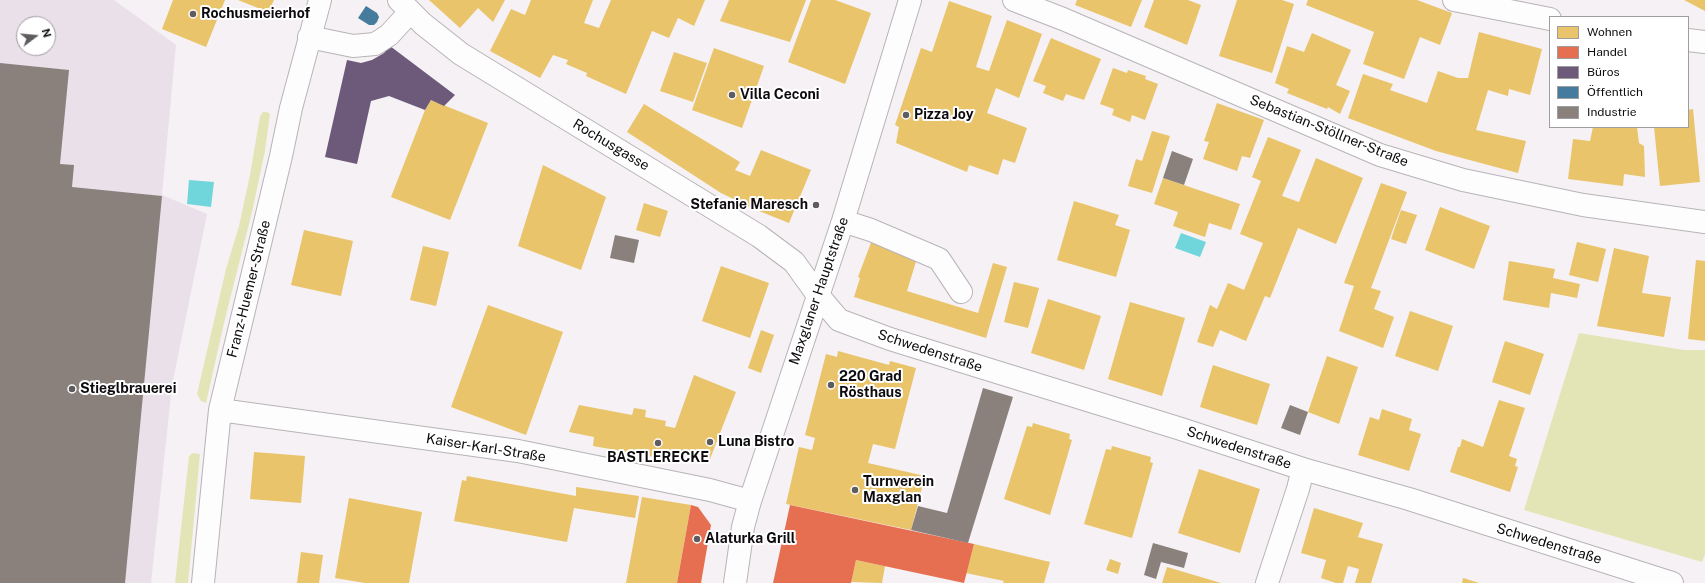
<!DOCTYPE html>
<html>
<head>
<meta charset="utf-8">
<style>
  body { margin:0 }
  #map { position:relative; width:1705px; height:583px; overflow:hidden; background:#f5f1f5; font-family:"Public Sans",sans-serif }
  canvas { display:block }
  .legend { position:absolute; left:1549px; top:16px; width:140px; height:112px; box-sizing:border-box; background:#fff; border:1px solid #9f9d9f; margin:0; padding:5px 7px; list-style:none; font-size:12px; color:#0e0b0e }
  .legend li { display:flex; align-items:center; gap:8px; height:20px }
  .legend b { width:20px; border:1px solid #9f9d9f }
  .north { position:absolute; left:16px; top:16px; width:40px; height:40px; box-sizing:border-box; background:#fff; border:1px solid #9f9d9f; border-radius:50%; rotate:74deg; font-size:11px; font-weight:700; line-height:16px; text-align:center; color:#0e0b0e }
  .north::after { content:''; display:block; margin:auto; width:14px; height:18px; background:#5f5c5f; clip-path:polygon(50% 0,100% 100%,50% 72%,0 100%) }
</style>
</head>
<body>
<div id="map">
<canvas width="1705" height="583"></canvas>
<ul class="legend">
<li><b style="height:11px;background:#e9c46a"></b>Wohnen</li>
<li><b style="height:11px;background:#e76f51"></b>Handel</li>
<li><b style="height:11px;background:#6d597a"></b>Büros</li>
<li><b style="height:11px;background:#457b9d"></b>Öffentlich</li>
<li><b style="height:11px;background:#8a817c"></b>Industrie</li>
</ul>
<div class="north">N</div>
</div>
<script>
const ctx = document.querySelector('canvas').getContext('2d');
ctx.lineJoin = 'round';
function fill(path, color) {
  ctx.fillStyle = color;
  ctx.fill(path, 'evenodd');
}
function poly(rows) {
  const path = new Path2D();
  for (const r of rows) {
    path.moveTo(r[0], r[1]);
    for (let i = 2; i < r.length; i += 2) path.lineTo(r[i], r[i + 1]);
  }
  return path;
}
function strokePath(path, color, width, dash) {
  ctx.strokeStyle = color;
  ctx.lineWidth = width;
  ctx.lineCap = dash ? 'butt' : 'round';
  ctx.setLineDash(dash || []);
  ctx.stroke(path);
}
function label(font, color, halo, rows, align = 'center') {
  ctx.font = font + ' "Public Sans",sans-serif';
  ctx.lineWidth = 4;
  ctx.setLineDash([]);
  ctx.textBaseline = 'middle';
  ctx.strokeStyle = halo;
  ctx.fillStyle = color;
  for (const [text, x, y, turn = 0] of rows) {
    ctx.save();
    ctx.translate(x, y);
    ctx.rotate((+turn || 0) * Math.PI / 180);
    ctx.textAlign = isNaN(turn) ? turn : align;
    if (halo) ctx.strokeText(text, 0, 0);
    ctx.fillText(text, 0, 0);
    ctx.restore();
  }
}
fill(poly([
  [0,0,114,0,176,45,162,195,207,214,172,385,151,583,0,583],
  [24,24,48,24,48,48,24,48]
]), '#e9e0e9');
fill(poly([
  [263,112,267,112,270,114,265,151,252,212,224,323,206,403,201,401,197,394,226,269,239,226,250,175,260,116],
  [1579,333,1684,350,1705,350,1705,554,1702,562,1524,510],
  [193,453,200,454,188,583,175,583,189,456]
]), '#e4e5b6');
fill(poly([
  [189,180,214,182,211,207,187,204],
  [1181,233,1206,242,1200,257,1175,248]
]), '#70d6dc');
fill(poly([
  [173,0,225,0,206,47,162,29],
  [238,0,274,0,268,12],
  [429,0,505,0,493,22,478,8,460,28],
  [531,0,593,0,584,23,599,28,611,0,705,0,694,26,678,18,669,38,652,31,626,94,586,76,587,73,566,64,568,60,553,55,540,78,490,51,511,9,525,15],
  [729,0,806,0,790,42,720,21],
  [811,0,835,0,871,13,845,84,788,62],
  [1077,0,1142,0,1131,27,1075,5],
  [1154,0,1188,0,1201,5,1187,45,1144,27],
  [1237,0,1282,0,1294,4,1272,73,1219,56],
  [1308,0,1417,0,1452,13,1440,45,1420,37,1404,79,1363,64,1374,32,1306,5],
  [1684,0,1705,0,1705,11],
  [949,1,992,16,976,67,989,71,1007,20,1042,34,1019,98,996,88,987,113,1027,128,1015,163,1003,159,998,175,969,165,967,172,896,143,899,127,895,125,921,48,932,52],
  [1479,32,1542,49,1530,95,1509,89,1508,96,1488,90,1476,130,1526,141,1518,173,1436,151,1348,118,1363,74,1393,84,1390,90,1427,103,1438,71,1458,78,1468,78],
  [1312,33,1351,50,1336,85,1350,91,1340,114,1328,107,1327,109,1287,93,1289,89,1275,83,1287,46,1304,52],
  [1051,38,1101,59,1084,100,1066,94,1063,101,1043,93,1046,86,1033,81],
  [714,48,764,66,742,128,692,110],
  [674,52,707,63,693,102,660,91],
  [1113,68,1127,73,1128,70,1146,76,1145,79,1158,84,1145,120,1132,115,1130,122,1112,115,1114,109,1100,104],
  [431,100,488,123,450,220,391,197,425,110],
  [1217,103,1264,120,1250,158,1242,156,1237,171,1203,159,1209,142,1204,141],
  [644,104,740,162,735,170,750,176,761,150,811,170,789,223,739,203,740,202,721,193,627,132],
  [1693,109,1700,182,1660,186,1654,127,1688,127,1688,110],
  [1593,127,1637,127,1639,143,1644,146,1645,177,1624,174,1623,186,1568,179,1573,139,1590,141],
  [1152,131,1170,136,1152,193,1128,186,1136,159,1142,161],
  [1268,137,1301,150,1282,196,1299,202,1316,158,1363,178,1336,244,1298,228,1270,298,1265,296,1246,341,1220,330,1213,347,1197,342,1210,305,1217,309,1228,283,1244,290,1263,243,1240,234,1261,181,1252,177],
  [543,165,606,197,581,270,518,246],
  [1163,178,1240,204,1231,230,1209,223,1205,237,1173,226,1178,212,1154,204],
  [1381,183,1407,192,1371,288,1381,291,1374,309,1394,317,1383,348,1339,331,1354,286,1344,283],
  [1074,201,1119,215,1115,225,1130,230,1116,277,1057,260],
  [644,203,668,211,660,237,636,230],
  [1440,207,1490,226,1474,269,1425,250],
  [1401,210,1417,215,1406,244,1391,239],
  [304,230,353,241,341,296,291,285],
  [872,240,918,255,907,291,978,313,993,263,1007,267,986,338,854,297,860,278,858,277],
  [1577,242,1606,249,1598,282,1569,275],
  [423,246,449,252,436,306,410,300],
  [1614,248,1649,256,1642,293,1671,297,1664,337,1597,326],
  [1696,260,1705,261,1705,341,1688,339],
  [1509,261,1555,269,1553,278,1580,284,1577,298,1551,293,1549,308,1503,300],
  [721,266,769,283,750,338,702,321],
  [1014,282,1039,288,1028,328,1004,322],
  [1048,299,1101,316,1084,370,1031,353],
  [1130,302,1185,318,1162,396,1108,379],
  [488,305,563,332,526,435,451,407],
  [1410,311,1453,326,1438,371,1395,356],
  [761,330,774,335,761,373,748,368],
  [1505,341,1544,354,1530,395,1492,382],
  [838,351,889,365,890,361,916,368,895,449,873,444,868,463,925,476,911,530,786,504,799,447,812,450,815,438,805,435,826,354,837,357],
  [1327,356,1358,367,1339,424,1308,412],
  [1213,365,1270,384,1257,425,1200,407],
  [694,375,736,392,708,464,668,449,666,459,593,446,594,437,569,432,579,405,632,415,634,408,646,410,645,417,666,421,665,426,675,428],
  [1499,400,1525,408,1509,456,1517,459,1515,466,1518,467,1510,492,1450,472,1458,447,1460,447,1462,439,1483,447],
  [1382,409,1412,419,1409,430,1421,434,1409,471,1358,455,1370,417,1379,420],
  [1033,423,1070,434,1069,439,1072,440,1050,515,1004,499,1027,426,1032,427],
  [1112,446,1151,457,1150,462,1153,463,1132,538,1084,524,1106,449,1111,450],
  [254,452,305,456,301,503,250,499],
  [1199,469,1260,489,1240,553,1178,533],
  [467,476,576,496,576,487,639,496,635,518,574,508,567,542,454,521,462,480,466,481],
  [642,497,691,505,677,583,626,583],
  [349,498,422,512,409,583,365,583,335,578],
  [1314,508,1363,523,1358,537,1383,544,1371,583,1355,583,1359,569,1348,566,1343,583,1336,583,1321,578,1326,560,1301,553],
  [974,544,1050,562,1044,583,1003,583,1004,581,966,573],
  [301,552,323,555,319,583,297,583],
  [1110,559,1121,563,1118,574,1106,570],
  [856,560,885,566,882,583,851,582],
  [1167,567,1221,583,1162,583],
  [1463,578,1479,583,1462,583]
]), '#e9c46a');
fill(poly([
  [691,505,698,507,711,525,701,583,677,583],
  [790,505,974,544,964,583,856,560,851,583,773,583]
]), '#e76f51');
fill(poly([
  [390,46,455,95,444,106,431,100,425,110,389,96,371,101,357,164,325,157,347,60,361,63,372,60,384,53]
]), '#6d597a');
fill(poly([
  [366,6,377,13,379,17,377,22,374,25,369,25,358,18]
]), '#457b9d');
fill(poly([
  [0,63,69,70,60,164,74,165,72,187,162,196,125,583,0,583],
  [1172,151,1193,159,1184,185,1163,178],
  [615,235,639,240,634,263,610,258],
  [983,388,1013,397,968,543,911,530,918,506,947,513],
  [1290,405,1308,412,1300,435,1281,428],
  [1153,543,1188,553,1184,568,1161,562,1156,579,1144,575]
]), '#8a817c');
const minor = poly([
  [399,0,423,24,461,54,759,236,794,262,817,294,839,320,890,339,1181,429,1303,469,1409,499,1672,583],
  [1014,0,1063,19,1380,155,1463,180,1583,205,1705,222],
  [1454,0,1550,19],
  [309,37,353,46,375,44,389,35,410,12],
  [1688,40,1705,42],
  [843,221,871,230,939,259,961,292],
  [220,410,518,451,710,490,750,501],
  [203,583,220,410,281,156,291,108,320,0],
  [735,583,743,527,750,501,843,221,910,0],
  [1267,583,1298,489,1303,469]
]);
strokePath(minor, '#b7b4b7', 24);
strokePath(minor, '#fefdfe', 22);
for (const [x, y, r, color] of [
  [193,14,4,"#5f5c5f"],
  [732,95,4,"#5f5c5f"],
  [906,115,4,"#5f5c5f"],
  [816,205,4,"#5f5c5f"],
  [831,385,4,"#5f5c5f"],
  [72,389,4,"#5f5c5f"],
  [710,442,4,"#5f5c5f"],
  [658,443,4,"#5f5c5f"],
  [855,490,4,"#5f5c5f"],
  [697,539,4,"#5f5c5f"]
]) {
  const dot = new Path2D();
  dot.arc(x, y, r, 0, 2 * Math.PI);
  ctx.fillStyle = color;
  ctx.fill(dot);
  strokePath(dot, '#fff', 1.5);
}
label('bold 14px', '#0e0b0e', '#fff', [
  ["Rochusmeierhof",201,14],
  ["Villa Ceconi",740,95],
  ["Pizza Joy",914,115],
  ["Stefanie Maresch",808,205,"right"],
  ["220 Grad",839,377],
  ["Rösthaus",839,393],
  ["Stieglbrauerei",80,389],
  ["Luna Bistro",718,442],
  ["BASTLERECKE",658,458,"center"],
  ["Turnverein",863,482],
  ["Maxglan",863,498],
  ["Alaturka Grill",705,539]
], 'left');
label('14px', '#0e0b0e', '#fff', [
  ["Sebastian-Stöllner-Straße",1329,131,22],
  ["Rochusgasse",611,145,31],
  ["Franz-Huemer-Straße",249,289,-76],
  ["Maxglaner Hauptstraße",819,291,-71],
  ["Schwedenstraße",930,351,18],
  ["Kaiser-Karl-Straße",486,448,9],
  ["Schwedenstraße",1239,448,18],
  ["Schwedenstraße",1549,544,17]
]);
</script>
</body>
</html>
